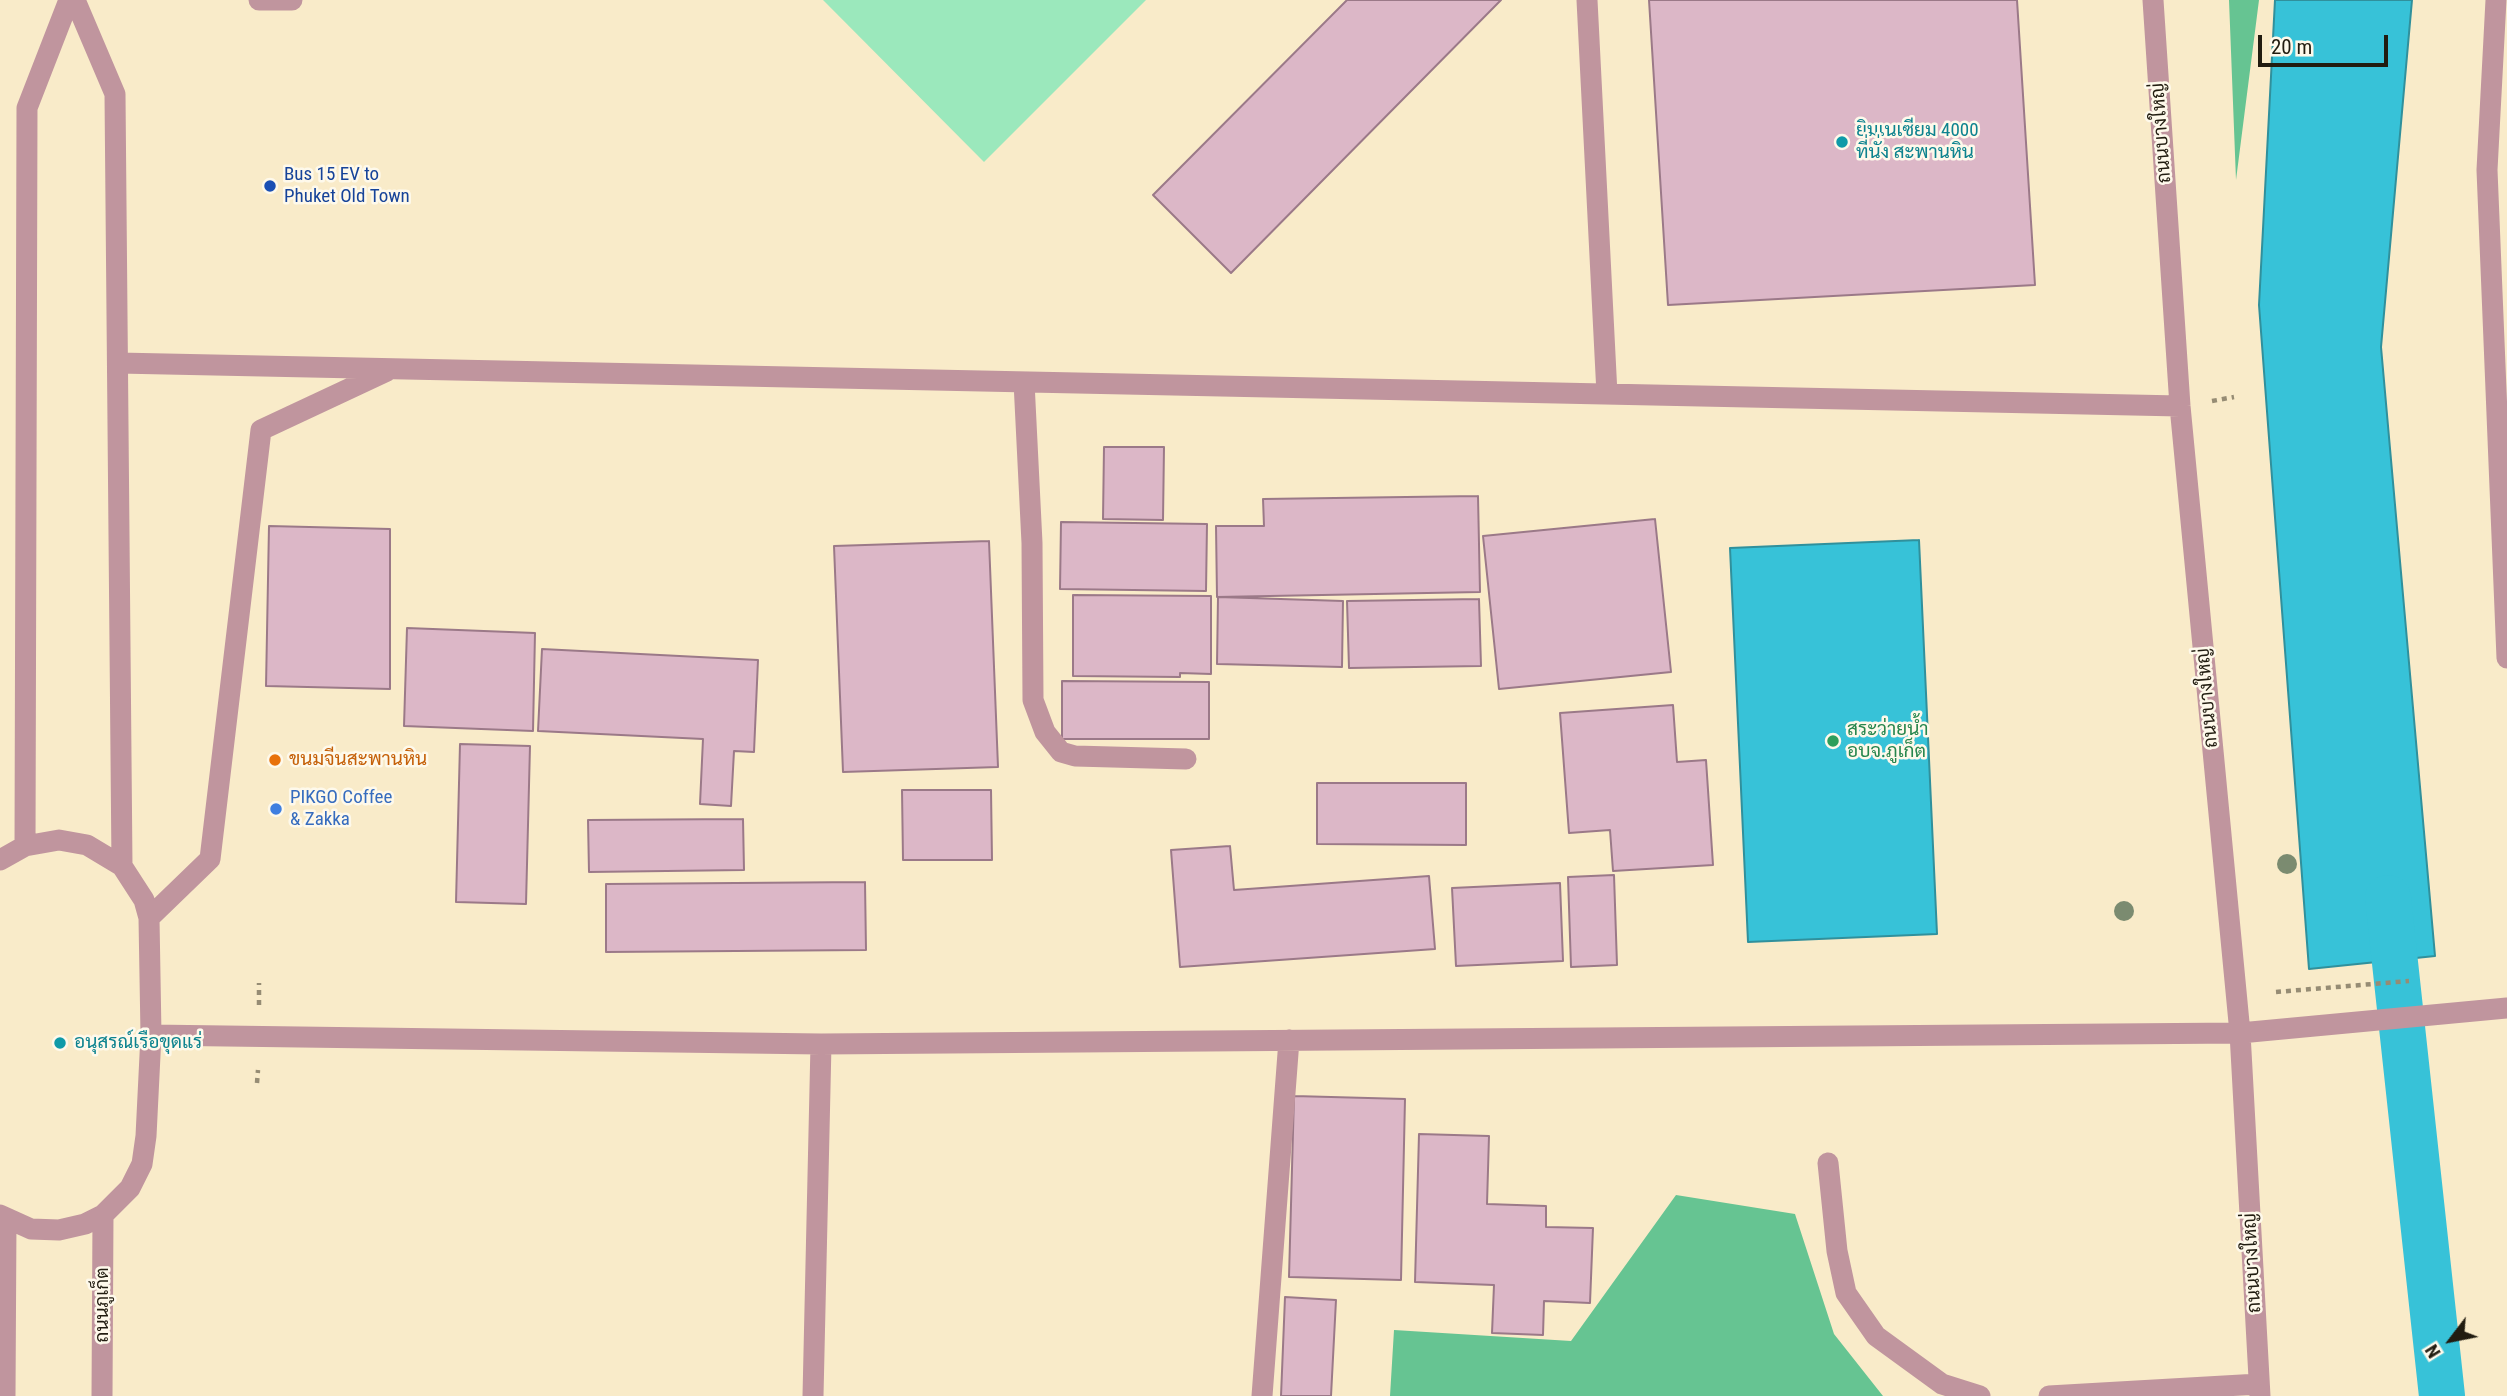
<!DOCTYPE html>
<html>
<head>
<meta charset="utf-8">
<style>
  body { margin:0 }
  #map { position:relative; width:2507px; height:1396px; overflow:hidden; background:#f9ebc9; font-family:"Roboto Condensed",sans-serif }
  canvas { display:block }
  .north { position:absolute; left:2416px; top:1305px; width:70px; height:70px; -webkit-text-stroke:5px #fef9eb; paint-order:stroke; rotate:238deg; font-size:19px; font-weight:700; line-height:28px; text-align:center; color:#211c10 }
  .north::after { content:''; display:block; margin:auto; width:24px; height:32px; background:#211c10; clip-path:polygon(50% 0,100% 100%,50% 72%,0 100%) }
  .scale { position:absolute; left:2258px; top:35px; width:130px; height:32px; box-sizing:border-box; border:4px solid #211c10; border-top:0; padding-left:9px; font-size:21px; line-height:24px; white-space:nowrap; color:#211c10; -webkit-text-stroke:5px #fef9eb; paint-order:stroke }
</style>
</head>
<body>
<div id="map">
<canvas width="2507" height="1396"></canvas>
<div class="north">N</div>
<div class="scale">20 m</div>
</div>
<script>
const ctx = document.querySelector('canvas').getContext('2d');
ctx.lineJoin = 'round';
function fill(path, color) {
  ctx.fillStyle = color;
  ctx.fill(path, 'evenodd');
}
function poly(rows) {
  const path = new Path2D();
  for (const r of rows) {
    path.moveTo(r[0], r[1]);
    for (let i = 2; i < r.length; i += 2) path.lineTo(r[i], r[i + 1]);
  }
  return path;
}
function strokePath(path, color, width, dash) {
  ctx.strokeStyle = color;
  ctx.lineWidth = width;
  ctx.lineCap = dash ? 'butt' : 'round';
  ctx.setLineDash(dash || []);
  ctx.stroke(path);
}
function label(font, color, halo, rows, align = 'center') {
  ctx.font = font + ' "Roboto Condensed",Sarabun,sans-serif';
  ctx.lineWidth = 5;
  ctx.setLineDash([]);
  ctx.textBaseline = 'middle';
  ctx.strokeStyle = halo;
  ctx.fillStyle = color;
  for (const [text, x, y, turn = 0] of rows) {
    ctx.save();
    ctx.translate(x, y);
    ctx.rotate((+turn || 0) * Math.PI / 180);
    ctx.textAlign = isNaN(turn) ? turn : align;
    if (halo) ctx.strokeText(text, 0, 0);
    ctx.fillText(text, 0, 0);
    ctx.restore();
  }
}
fill(poly([
  [823,0,1146,0,984,162]
]), '#9be8bc');
fill(poly([
  [2229,0,2259,0,2236,180],
  [1676,1195,1795,1214,1834,1334,1883,1396,1390,1396,1394,1330,1571,1341]
]), '#66c492');
const water = poly([
  [2275,0,2412,0,2381,347,2435,956,2309,969,2259,305,2275,0],
  [1919,540,1937,934,1748,942,1730,548,1919,540]
]);
fill(water, '#37c2d8');
strokePath(water, '#30909c', 2);
strokePath(poly([
  [2388,898,2442,1396]
]), '#37c2d8', 46);
const building = poly([
  [1347,0,1501,0,1231,273,1153,195,1347,0],
  [1649,0,2017,0,2035,285,1668,305,1649,0],
  [1104,447,1164,447,1163,520,1103,519,1104,447],
  [1478,496,1480,592,1217,597,1216,526,1264,526,1263,499,1478,496],
  [1655,519,1671,672,1499,689,1483,536,1655,519],
  [1061,522,1207,524,1206,591,1060,589,1061,522],
  [269,526,390,529,390,689,266,686,269,526],
  [989,541,998,767,843,772,834,546,989,541],
  [1073,595,1211,596,1211,674,1180,673,1180,677,1073,676,1073,595],
  [1218,597,1343,601,1342,667,1217,664,1218,597],
  [1479,599,1481,666,1349,668,1347,601,1479,599],
  [407,628,535,633,533,731,404,726,407,628],
  [542,649,758,660,754,752,734,751,731,806,700,804,703,739,538,731,542,649],
  [1062,681,1209,682,1209,739,1062,739,1062,681],
  [1673,705,1677,762,1706,760,1713,865,1613,871,1610,830,1569,833,1560,713,1673,705],
  [460,744,530,746,526,904,456,902,460,744],
  [1317,783,1466,783,1466,845,1317,844,1317,783],
  [902,790,991,790,992,860,903,860,902,790],
  [743,819,744,870,589,872,588,820,743,819],
  [1230,846,1234,890,1429,876,1435,949,1180,967,1171,850,1230,846],
  [1614,875,1617,965,1571,967,1568,877,1614,875],
  [865,882,866,950,606,952,606,884,865,882],
  [1560,883,1563,961,1456,966,1452,888,1560,883],
  [1294,1096,1405,1099,1401,1280,1289,1277,1294,1096],
  [1419,1134,1489,1136,1487,1204,1546,1206,1546,1227,1593,1228,1590,1303,1544,1301,1543,1335,1492,1333,1494,1285,1415,1282,1419,1134],
  [1285,1297,1336,1300,1331,1396,1281,1396,1285,1297]
]);
fill(building, '#dcb7c7');
strokePath(building, '#9b7988', 2);
strokePath(poly([
  [2212,401,2234,397],
  [2276,992,2409,981],
  [259,1005,259,983],
  [257,1083,258,1070]
]), '#968c74', 4.5, [5, 5]);
strokePath(poly([
  [75,0,115,94,122,866],
  [259,0,292,0],
  [1587,0,1607,394],
  [2153,0,2180,406,2240,1033,2260,1396],
  [2496,0,2487,170,2507,658],
  [118,363,2180,406],
  [1024,382,1032,543,1033,700,1045,732,1061,752,1075,756,1186,759],
  [25,846,27,108,69,0],
  [0,860,25,846,59,840,87,845,122,866,144,900,149,918,151,1035,146,1136,142,1164,130,1188,103,1215,85,1224,59,1230,31,1229,0,1215],
  [149,918,210,859,261,430,387,371],
  [151,1035,821,1044,2240,1033,2507,1008],
  [1828,1163,1837,1251,1846,1293,1876,1336,1942,1384,1980,1396],
  [5,1396,6,1220],
  [102,1396,103,1215],
  [813,1396,821,1044],
  [1262,1396,1289,1040],
  [2049,1396,2259,1384]
]), '#c0959e', 21);
ctx.fillStyle = '#7b8b70';
for (const [x, y] of [
  [2287,864],
  [2124,911]
]) {
  ctx.beginPath();
  ctx.arc(x, y, 10, 0, 2 * Math.PI);
  ctx.fill();
}
for (const [x, y, r, color] of [
  [1842,142,7,"#0f9aa8"],
  [270,186,7,"#1a4fb4"],
  [1833,741,7,"#2e9e5b"],
  [275,760,7,"#e8710a"],
  [276,809,7,"#3f7fe0"],
  [60,1043,7,"#0f9aa8"]
]) {
  const dot = new Path2D();
  dot.arc(x, y, r, 0, 2 * Math.PI);
  ctx.fillStyle = color;
  ctx.fill(dot);
  strokePath(dot, '#fef9eb', 2.5);
}
label('19px', '#0d838f', '#fef9eb', [
  ["ยิมเนเซียม 4000",1856,131],
  ["ที่นั่ง สะพานหิน",1856,153],
  ["อนุสรณ์เรือขุดแร่",74,1043]
], 'left');
label('19px', '#211c10', '#fef9eb', [
  ["ถนนบางใหญ่",2162,133,-94],
  ["ถนนบางใหญ่",2208,698,-95],
  ["ถนนบางใหญ่",2253,1263,-93],
  ["ถนนภูเก็ต",103,1305,-90]
]);
label('19px', '#164399', '#fef9eb', [
  ["Bus 15 EV to",284,175],
  ["Phuket Old Town",284,197]
], 'left');
label('19px', '#27864d', '#fef9eb', [
  ["สระว่ายน้ำ",1847,730],
  ["อบจ.ภูเก็ต",1847,752]
], 'left');
label('19px', '#c56008', '#fef9eb', [
  ["ขนมจีนสะพานหิน",289,760]
], 'left');
label('19px', '#366cbe', '#fef9eb', [
  ["PIKGO Coffee",290,798],
  ["& Zakka",290,820]
], 'left');
</script>
</body>
</html>
